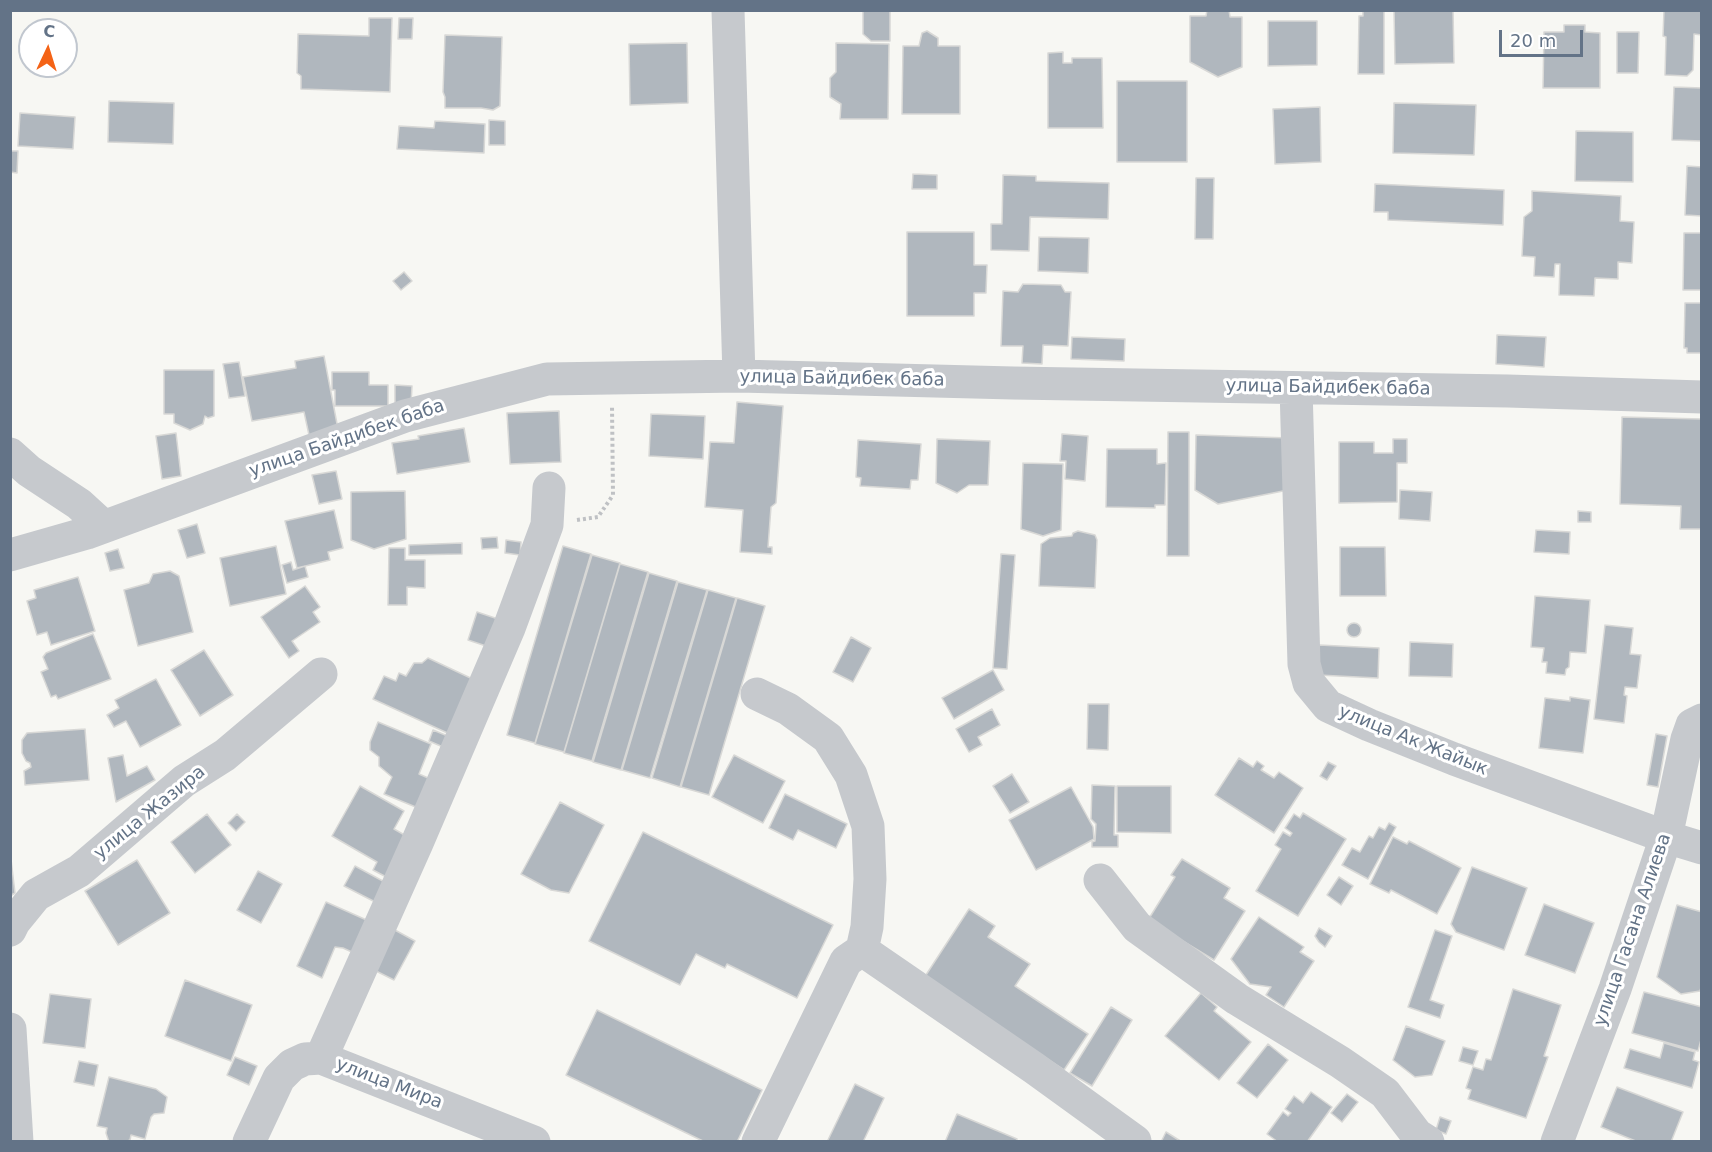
<!DOCTYPE html>
<html>
<head>
<meta charset="utf-8">
<style>
  body { margin:0 }
  #map { position:relative; width:1712px; height:1152px; overflow:hidden; background:#f7f7f3; font-family:"DejaVu Sans",sans-serif }
  canvas { display:block }
  .frame { position:absolute; inset:0; border:12px solid #637387; pointer-events:none }
  .north { position:absolute; left:18px; top:18px; width:60px; height:60px; box-sizing:border-box; background:#fff; border:2px solid #c1c7cf; border-radius:50%; rotate:4deg; font-size:16px; font-weight:700; line-height:24px; text-align:center; color:#637387 }
  .north::after { content:''; display:block; margin:auto; width:21px; height:27px; background:#f46316; clip-path:polygon(50% 0,100% 100%,50% 72%,0 100%) }
  .scale { position:absolute; left:1499px; top:30px; width:84px; height:27px; box-sizing:border-box; border:3px solid #637387; border-top:0; padding-left:8px; font-size:18px; line-height:21px; white-space:nowrap; color:#637387; -webkit-text-stroke:4px #fff; paint-order:stroke }
</style>
</head>
<body>
<div id="map">
<canvas width="1712" height="1152"></canvas>
<div class="frame"></div>
<div class="north">С</div>
<div class="scale">20 m</div>
</div>
<script>
const ctx = document.querySelector('canvas').getContext('2d');
ctx.lineJoin = 'round';
function fill(path, color) {
  ctx.fillStyle = color;
  ctx.fill(path, 'evenodd');
}
function poly(rows) {
  const path = new Path2D();
  for (const r of rows) {
    if (r.length === 3) {
      path.moveTo(r[0] + r[2], r[1]);
      path.arc(r[0], r[1], r[2], 0, 2 * Math.PI);
      continue;
    }
    path.moveTo(r[0], r[1]);
    for (let i = 2; i < r.length; i += 2) path.lineTo(r[i], r[i + 1]);
  }
  return path;
}
function strokePath(path, color, width, dash) {
  ctx.strokeStyle = color;
  ctx.lineWidth = width;
  ctx.lineCap = dash ? 'butt' : 'round';
  ctx.setLineDash(dash || []);
  ctx.stroke(path);
}
function label(font, color, halo, rows, align = 'center') {
  ctx.font = font + ' "DejaVu Sans",sans-serif';
  ctx.lineWidth = 6;
  ctx.setLineDash([]);
  ctx.textBaseline = 'middle';
  ctx.strokeStyle = halo;
  ctx.fillStyle = color;
  for (const [text, x, y, turn = 0] of rows) {
    ctx.save();
    ctx.translate(x, y);
    ctx.rotate((+turn || 0) * Math.PI / 180);
    ctx.textAlign = isNaN(turn) ? turn : align;
    if (halo) ctx.strokeText(text, 0, 0);
    ctx.fillText(text, 0, 0);
    ctx.restore();
  }
}
const building = poly([
  [863,10,890,10,890,41,871,41,863,34,863,10],
  [1229,10,1230,17,1242,17,1242,67,1218,77,1190,62,1190,16,1206,16,1207,10,1229,10],
  [1363,10,1384,10,1384,74,1358,74,1359,16,1363,16,1363,10],
  [1394,10,1453,10,1454,63,1395,64,1394,10],
  [1664,10,1702,10,1702,35,1694,34,1693,70,1687,76,1665,75,1666,37,1663,36,1664,10],
  [369,18,392,18,390,92,301,89,301,76,297,73,298,34,369,36,369,18],
  [399,18,413,18,412,39,398,39,399,18],
  [1268,21,1317,21,1317,65,1268,66,1268,21],
  [1564,25,1585,25,1585,32,1600,33,1600,88,1543,88,1544,32,1564,32,1564,25],
  [927,31,938,38,938,46,960,46,960,114,902,114,903,46,919,46,922,33,927,31],
  [1617,32,1639,32,1638,73,1617,73,1617,32],
  [445,35,502,37,500,106,493,110,481,108,445,108,445,97,443,92,445,35],
  [687,43,688,103,630,105,629,44,687,43],
  [836,43,889,44,888,119,840,119,841,104,830,97,830,78,836,72,836,43],
  [1063,52,1063,63,1072,63,1072,58,1102,58,1103,128,1048,128,1048,53,1063,52],
  [1117,81,1187,81,1187,162,1117,162,1117,81],
  [1674,87,1702,88,1702,141,1672,140,1674,87],
  [109,101,174,103,173,144,108,142,109,101],
  [1394,103,1476,105,1474,155,1393,153,1394,103],
  [1320,107,1321,162,1275,164,1273,109,1320,107],
  [20,113,75,117,73,149,18,146,20,113],
  [489,120,505,121,505,145,489,145,489,120],
  [435,121,485,124,484,153,397,149,399,126,434,128,435,121],
  [1576,131,1633,132,1633,182,1575,181,1576,131],
  [10,151,18,151,17,173,10,172,10,151],
  [1687,166,1702,167,1702,216,1685,215,1687,166],
  [913,174,937,175,937,189,912,189,913,174],
  [1003,175,1036,176,1036,181,1109,183,1108,219,1030,217,1029,251,991,250,991,224,1002,224,1003,175],
  [1196,178,1214,178,1213,239,1195,239,1196,178],
  [1375,184,1504,190,1503,225,1388,220,1388,212,1374,212,1375,184],
  [1532,191,1621,196,1620,221,1634,222,1632,263,1618,262,1618,279,1595,278,1594,296,1559,295,1560,264,1555,264,1554,277,1534,276,1535,257,1522,256,1524,217,1532,211,1532,191],
  [907,232,974,232,974,265,987,265,986,293,974,293,974,316,907,316,907,232],
  [1684,233,1702,233,1702,290,1683,290,1684,233],
  [1039,237,1089,238,1088,273,1038,271,1039,237],
  [404,272,412,281,401,290,393,281,404,272],
  [1023,284,1061,285,1065,292,1071,292,1068,346,1043,345,1042,364,1022,363,1023,346,1001,346,1003,291,1018,292,1023,284],
  [1685,303,1702,303,1702,353,1687,353,1687,348,1684,348,1685,303],
  [1497,335,1546,337,1544,367,1496,364,1497,335],
  [1072,337,1125,339,1124,361,1071,359,1072,337],
  [324,356,338,429,309,435,304,412,252,421,243,377,296,368,295,361,324,356],
  [239,362,245,396,229,398,223,364,239,362],
  [164,370,214,370,214,416,208,418,205,416,203,424,190,430,174,423,174,414,164,414,164,370],
  [332,372,369,372,369,385,388,385,388,406,335,406,335,390,332,390,332,372],
  [395,385,412,386,411,405,395,405,395,385],
  [737,402,783,406,776,503,771,507,768,547,772,547,772,554,740,552,743,510,705,507,710,442,734,443,737,402],
  [559,411,561,462,510,464,507,413,559,411],
  [651,414,705,416,703,459,649,456,651,414],
  [1622,417,1702,419,1702,529,1680,529,1681,506,1620,504,1622,417],
  [464,428,470,462,397,474,392,443,419,439,418,436,464,428],
  [1168,432,1189,432,1189,556,1167,556,1168,432],
  [176,433,181,476,162,479,156,436,176,433],
  [1062,434,1088,436,1085,481,1065,479,1066,461,1060,461,1062,434],
  [1196,435,1290,438,1288,490,1218,504,1195,490,1196,435],
  [937,439,990,441,988,485,969,485,957,493,936,483,937,439],
  [1393,439,1407,439,1407,463,1397,463,1397,502,1339,503,1339,442,1374,442,1374,453,1393,453,1393,439],
  [858,440,921,444,918,480,911,480,910,489,860,486,861,478,856,477,858,440],
  [1107,449,1157,449,1157,464,1166,463,1165,505,1155,505,1155,508,1106,507,1107,449],
  [1023,463,1063,464,1061,530,1043,536,1021,529,1023,463],
  [336,471,342,499,319,504,312,475,336,471],
  [1400,490,1432,492,1430,521,1399,519,1400,490],
  [405,491,406,539,374,549,351,540,351,492,405,491],
  [334,510,343,548,328,552,330,560,297,568,285,521,334,510],
  [1578,511,1591,512,1591,522,1578,522,1578,511],
  [197,524,205,553,187,558,178,530,197,524],
  [1536,530,1570,532,1569,554,1534,552,1536,530],
  [1078,531,1095,535,1097,540,1095,588,1039,586,1041,544,1050,538,1072,536,1073,533,1078,531],
  [497,537,498,548,482,549,481,538,497,537],
  [506,540,521,542,520,555,505,553,506,540],
  [462,543,462,554,409,555,409,545,462,543],
  [276,546,286,594,230,606,220,558,276,546],
  [563,546,591,554,535,743,507,735,563,546],
  [1340,547,1385,547,1386,596,1340,596,1340,547],
  [389,548,405,548,405,560,425,560,425,588,407,587,407,605,388,605,389,548],
  [118,549,124,568,110,571,105,553,118,549],
  [1001,554,1015,555,1007,669,993,668,1001,554],
  [592,555,620,563,564,752,535,744,592,555],
  [291,562,293,570,305,566,308,577,287,583,282,565,291,562],
  [620,564,648,572,592,761,564,753,620,564],
  [170,571,179,576,193,632,138,646,124,590,149,583,153,574,170,571],
  [649,573,677,581,621,770,593,762,649,573],
  [78,577,95,631,51,645,47,632,37,635,27,601,36,598,34,590,78,577],
  [678,582,707,590,650,778,622,770,678,582],
  [305,586,320,607,313,612,320,622,292,641,299,651,289,658,261,617,305,586],
  [708,590,736,598,680,787,652,778,708,590],
  [1535,596,1590,600,1586,653,1570,652,1569,667,1566,669,1565,675,1546,673,1547,662,1542,662,1544,648,1531,647,1535,596],
  [737,598,765,606,709,795,681,787,737,598],
  [477,612,501,620,492,648,468,640,477,612],
  [1354,630,7],
  [1605,625,1633,628,1630,654,1641,655,1637,688,1625,687,1624,695,1627,696,1624,723,1594,719,1605,625],
  [93,634,111,679,58,699,56,695,51,697,41,672,48,669,43,657,46,653,93,634],
  [851,637,871,648,853,682,833,672,851,637],
  [1410,642,1453,644,1452,677,1409,676,1410,642],
  [1319,645,1379,648,1378,678,1318,675,1319,645],
  [204,650,233,695,200,716,171,670,204,650],
  [428,658,479,682,454,736,373,699,384,676,396,681,399,673,406,676,414,663,422,663,428,658],
  [993,670,1004,690,954,719,942,698,993,670],
  [156,679,181,725,140,747,126,721,114,727,107,715,119,708,115,700,156,679],
  [1570,697,1590,700,1583,753,1539,748,1545,698,1570,701,1570,697],
  [1088,704,1109,704,1108,750,1087,749,1088,704],
  [992,709,1000,725,978,737,982,745,969,752,956,729,992,709],
  [378,722,431,744,419,774,435,781,423,810,384,794,392,777,379,766,379,757,370,750,370,742,378,722],
  [85,729,89,780,25,785,24,771,31,767,30,763,26,761,22,753,22,740,27,733,85,729],
  [433,730,455,739,450,750,429,741,433,730],
  [1656,734,1667,736,1658,787,1647,785,1656,734],
  [123,755,127,776,147,766,155,780,116,802,108,758,123,755],
  [734,755,785,781,763,823,712,797,734,755],
  [1239,758,1253,767,1257,761,1264,766,1261,770,1274,778,1279,772,1303,788,1274,833,1215,795,1239,758],
  [1328,762,1336,766,1327,780,1320,776,1328,762],
  [1012,774,1029,802,1010,813,993,786,1012,774],
  [1092,785,1115,786,1114,835,1118,835,1118,847,1092,847,1092,842,1095,841,1096,824,1091,819,1092,785],
  [360,786,404,811,394,829,415,841,392,880,373,870,377,862,332,836,360,786],
  [1117,786,1171,786,1171,833,1117,832,1117,786],
  [1071,787,1093,827,1094,839,1036,870,1009,820,1071,787],
  [785,794,847,824,836,848,798,830,793,840,769,828,785,794],
  [560,802,604,825,569,893,551,890,521,874,560,802],
  [1303,813,1346,839,1298,916,1256,891,1281,849,1275,845,1283,832,1290,836,1292,833,1285,828,1294,814,1300,818,1303,813],
  [207,814,231,845,195,873,171,842,207,814],
  [237,814,245,822,236,831,228,823,237,814],
  [1389,823,1396,827,1368,879,1342,865,1352,848,1360,852,1369,836,1373,838,1379,827,1385,830,1389,823],
  [643,832,833,925,797,998,727,964,725,968,696,954,680,985,589,941,643,832],
  [1393,837,1407,844,1409,841,1461,868,1437,914,1391,890,1389,893,1370,884,1393,837],
  [10,851,15,893,10,896,10,851],
  [1182,859,1230,888,1224,898,1245,911,1214,960,1148,920,1175,877,1171,875,1182,859],
  [137,860,170,913,118,945,85,891,137,860],
  [355,866,392,886,381,905,344,886,355,866],
  [1472,867,1527,888,1504,950,1456,932,1451,924,1472,867],
  [258,871,282,884,261,923,237,910,258,871],
  [1339,877,1353,886,1341,905,1327,895,1339,877],
  [326,902,380,926,365,958,343,948,335,947,322,978,297,966,326,902],
  [1544,904,1594,923,1575,973,1525,955,1544,904],
  [1677,905,1702,912,1702,984,1700,991,1681,994,1657,977,1677,905],
  [969,909,995,926,988,937,1030,964,1015,986,1088,1034,1064,1070,924,978,969,909],
  [1259,917,1304,947,1300,952,1314,961,1284,1007,1266,995,1271,987,1250,984,1231,959,1259,917],
  [1319,928,1332,936,1325,947,1319,942,1315,936,1319,928],
  [393,929,415,941,394,980,372,969,393,929],
  [1435,930,1452,936,1430,1000,1444,1005,1440,1018,1408,1007,1435,930],
  [185,980,252,1005,231,1061,165,1036,185,980],
  [1513,989,1561,1005,1544,1056,1548,1057,1526,1118,1468,1099,1471,1090,1466,1088,1473,1067,1483,1070,1486,1059,1491,1060,1513,989],
  [1644,992,1702,1007,1702,1036,1698,1051,1632,1033,1644,992],
  [1201,993,1217,1007,1214,1011,1251,1042,1219,1080,1165,1036,1201,993],
  [50,994,91,999,85,1048,43,1043,50,994],
  [1111,1007,1132,1020,1092,1086,1070,1073,1111,1007],
  [597,1010,762,1090,737,1142,705,1142,566,1075,597,1010],
  [1406,1026,1445,1041,1432,1075,1415,1077,1393,1060,1406,1026],
  [1664,1043,1695,1052,1693,1060,1699,1062,1692,1088,1624,1068,1630,1049,1660,1058,1664,1043],
  [1268,1044,1288,1060,1257,1098,1237,1083,1268,1044],
  [1463,1047,1478,1051,1473,1065,1459,1061,1463,1047],
  [235,1057,257,1066,249,1085,227,1075,235,1057],
  [79,1061,98,1065,94,1086,74,1082,79,1061],
  [109,1077,156,1089,167,1097,164,1113,154,1114,151,1117,145,1139,131,1135,130,1140,125,1142,109,1142,106,1133,107,1128,97,1126,109,1077],
  [855,1084,884,1098,863,1142,827,1142,855,1084],
  [1617,1087,1683,1112,1671,1142,1638,1142,1601,1127,1617,1087],
  [1311,1092,1332,1107,1307,1142,1278,1142,1267,1134,1283,1112,1288,1116,1291,1113,1285,1109,1294,1096,1303,1103,1311,1092],
  [1347,1094,1358,1102,1342,1122,1331,1113,1347,1094],
  [957,1114,1017,1139,1016,1142,945,1142,957,1114],
  [1440,1117,1451,1121,1446,1134,1436,1130,1440,1117],
  [1166,1132,1182,1142,1161,1142,1166,1132]
]);
fill(building, '#b0b7be');
strokePath(building, '#d8d8d6', 1.5);
strokePath(poly([
  [577,520,598,517,613,495,612,406]
]), '#bfc1c4', 4, [3, 3]);
strokePath(poly([
  [728,10,739,376],
  [1296,388,1304,664,1309,683,1328,706,1369,725,1454,759,1666,837,1702,848],
  [10,454,29,471,79,504,103,526],
  [10,555,87,533,405,416,547,379,739,376,1013,383,1508,391,1702,397],
  [757,694,788,709,828,738,851,775,868,826,870,879,867,927,862,950],
  [1100,880,1137,927,1237,999,1340,1062,1385,1093,1417,1135,1428,1142],
  [10,930,14,922,36,895,79,871,184,781,225,755,321,674],
  [10,1029,17,1142],
  [321,1058,417,843,509,628,547,525,549,488],
  [249,1142,279,1078,292,1065,305,1059,321,1058,534,1142],
  [758,1142,846,961,862,950,1034,1068,1135,1141],
  [1557,1142,1615,989,1666,837,1687,739,1692,725,1702,720]
]), '#c6c9cd', 33);
label('18px', '#637387', '#fff', [
  ["улица Байдибек баба",842,379,1],
  ["улица Байдибек баба",1328,388,1],
  ["улица Байдибек баба",347,439,-19],
  ["улица Ак Жайык",1413,741,22],
  ["улица Жазира",150,813,-39],
  ["улица Гасана Алиева",1633,930,-71],
  ["улица Мира",389,1084,21]
]);
</script>
</body>
</html>
